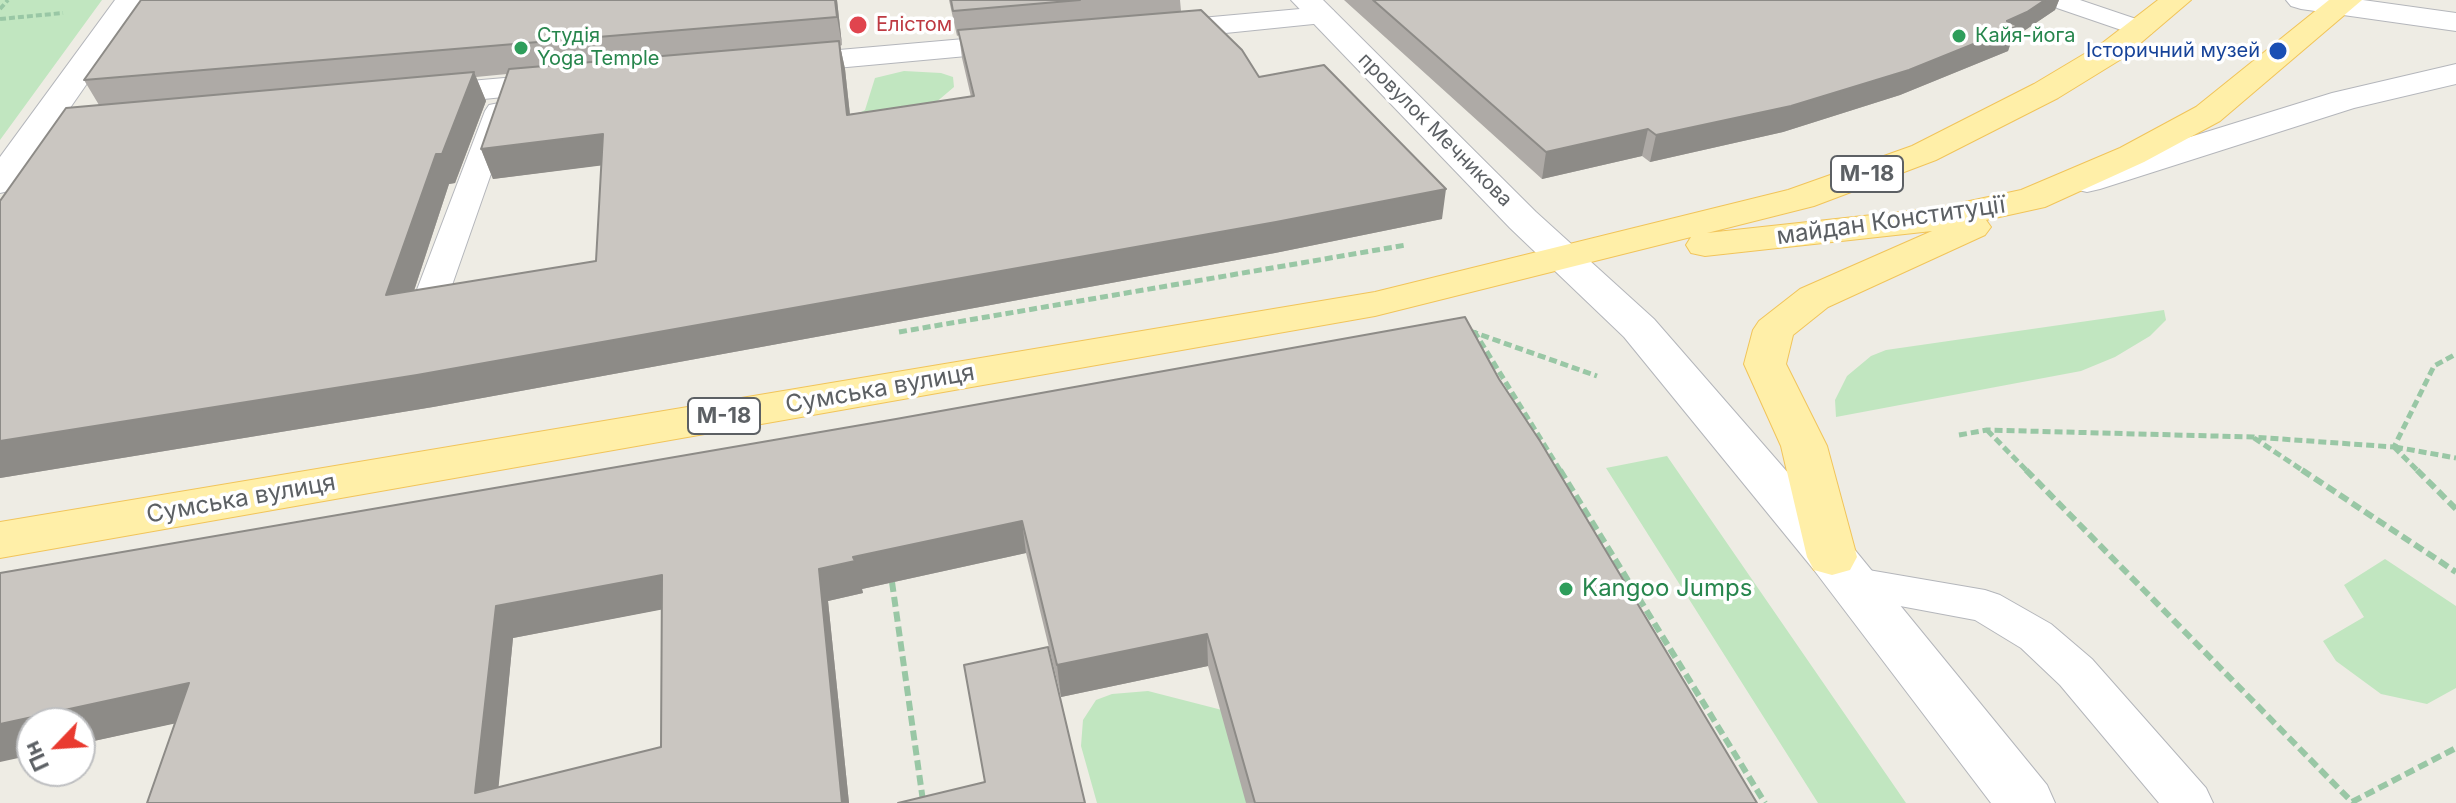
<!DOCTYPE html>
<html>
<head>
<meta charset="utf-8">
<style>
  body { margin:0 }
  #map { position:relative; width:2456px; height:803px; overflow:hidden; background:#eeece4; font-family:Inter,sans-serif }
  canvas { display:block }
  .north { position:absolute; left:16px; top:707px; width:80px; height:80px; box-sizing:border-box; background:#fff; border:2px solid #bebfc1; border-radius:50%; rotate:245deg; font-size:22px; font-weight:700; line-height:32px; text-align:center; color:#5c6064 }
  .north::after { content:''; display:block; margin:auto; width:28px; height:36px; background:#e93a2f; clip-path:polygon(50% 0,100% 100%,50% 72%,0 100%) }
</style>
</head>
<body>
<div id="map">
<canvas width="2456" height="803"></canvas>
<div class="north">Пн</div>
</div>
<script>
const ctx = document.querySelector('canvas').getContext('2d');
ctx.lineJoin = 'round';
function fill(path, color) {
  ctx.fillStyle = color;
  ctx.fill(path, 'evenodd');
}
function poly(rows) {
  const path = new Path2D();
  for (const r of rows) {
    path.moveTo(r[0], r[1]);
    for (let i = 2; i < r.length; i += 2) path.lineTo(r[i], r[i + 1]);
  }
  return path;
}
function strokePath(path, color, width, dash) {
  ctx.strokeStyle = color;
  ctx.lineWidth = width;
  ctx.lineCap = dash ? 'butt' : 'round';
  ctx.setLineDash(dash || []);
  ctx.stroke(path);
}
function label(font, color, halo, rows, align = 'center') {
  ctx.font = font + ' Inter,sans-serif';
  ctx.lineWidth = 7;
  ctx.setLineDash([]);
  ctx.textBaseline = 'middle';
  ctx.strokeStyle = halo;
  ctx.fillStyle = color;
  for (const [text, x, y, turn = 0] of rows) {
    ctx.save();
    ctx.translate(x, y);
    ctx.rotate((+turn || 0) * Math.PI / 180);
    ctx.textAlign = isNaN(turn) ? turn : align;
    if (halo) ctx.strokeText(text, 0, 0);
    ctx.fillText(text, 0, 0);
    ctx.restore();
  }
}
fill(poly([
  [0,0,102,0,0,140],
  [904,71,941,73,953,77,954,87,927,110,832,127,865,110,875,78],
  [2164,310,2166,320,2150,336,2115,357,2081,371,1836,417,1835,400,1847,376,1871,356,1886,350],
  [1667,456,1906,803,1818,803,1606,468],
  [2385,559,2456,606,2456,688,2427,704,2381,694,2336,661,2323,641,2364,617,2344,585],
  [1148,691,1222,710,1249,803,1097,803,1081,746,1083,720,1096,700,1112,694]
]), '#c1e6c0');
const service = poly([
  [2055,0,2080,0,2151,24,2154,29,2151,34,2133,34,2057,8,2053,3,2055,0],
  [499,103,509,105,513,111,444,308,439,315,427,318,415,315,410,308,485,111,489,105,499,103],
  [1851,567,1985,590,2000,595,2051,624,2092,659,2206,788,2213,803,2159,803,2060,685,2021,648,1975,620,1836,594,1830,583,1836,572,1851,567]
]);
const minor = poly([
  [1322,7,1333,10,1337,16,1333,22,1157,40,1146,37,1142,31,1146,25,1157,22,1322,7],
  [1021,34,1032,36,1036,43,1032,50,782,73,771,71,766,64,771,57,782,55,1021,34],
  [562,73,573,76,578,83,573,90,424,105,412,102,408,95,412,88,424,85,562,73]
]);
const tertiary = poly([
  [115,0,145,0,13,190,0,193,0,157,115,0],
  [1291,0,1323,0,1536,212,1654,319,1850,544,2047,785,2055,803,1991,803,1814,570,1624,337,1510,228,1291,0],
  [2286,0,2363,0,2456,13,2456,31,2301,9,2291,6,2286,0],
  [2456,64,2456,84,2354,108,2100,189,2087,192,2074,189,2069,181,2074,173,2332,93,2456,64]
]);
const primary = poly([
  [2158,0,2191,0,2123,58,2058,98,1936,160,1814,206,1707,233,1937,208,2021,190,2120,148,2196,107,2329,0,2362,0,2220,121,2144,162,2045,207,1986,220,1991,227,1985,235,1828,307,1793,335,1786,364,1827,446,1857,557,1850,570,1832,575,1814,570,1807,557,1781,446,1744,364,1753,330,1759,321,1800,289,1932,231,1705,256,1691,253,1686,245,1691,237,1375,316,0,558,0,522,1375,292,1788,190,1912,146,2034,84,2101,44,2158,0]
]);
strokePath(service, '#b4b6bb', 2);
strokePath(minor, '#b4b6bb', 2);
strokePath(tertiary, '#b4b6bb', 2);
strokePath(primary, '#f1c45a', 2);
strokePath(poly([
  [0,9,8,0],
  [0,19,63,13]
]), '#99c7a5', 4, [6, 3]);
strokePath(poly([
  [1470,331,1597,376],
  [1474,331,1561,472],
  [899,332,1406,245],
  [1987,430,2028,472],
  [1959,435,1987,430,2253,437,2394,447,2434,366,2456,354],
  [2254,438,2305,472],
  [2394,447,2419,472],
  [2395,447,2456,458]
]), '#99c7a5', 5, [8, 4]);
strokePath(poly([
  [1560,470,1765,803],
  [2026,470,2353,803],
  [2302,470,2456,572],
  [2417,470,2456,509],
  [892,582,923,801],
  [2352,802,2456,748]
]), '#99c7a5', 6, [10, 5]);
fill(service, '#fff');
fill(minor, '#fff');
fill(tertiary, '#fff');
fill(primary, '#ffefa8');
fill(poly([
  [837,0,842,45,840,46,845,69,850,114,971,97,962,58,959,35,957,36,949,0,1180,0,1181,11,1259,77,1442,219,1275,253,433,407,0,478,0,201,99,105,84,80],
  [507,74,481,149,493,179,601,165,596,261,414,291,449,184,455,183,486,101,476,77],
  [1344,0,2059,0,2055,10,2012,39,2008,51,1900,95,1783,132,1650,162,1642,156,1542,179],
  [1499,379,1757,803,1246,803,1208,666,1061,697,1026,553,862,589,863,593,828,601,849,803,147,803,175,723,80,744],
  [662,609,661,747,498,787,513,638]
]), '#aeaaa6');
fill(poly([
  [835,0,837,0,842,45,837,17],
  [2045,0,2059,0,2055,10,2012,39,2008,51,1900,95,1783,132,1650,162,1656,135,2007,21],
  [839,41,845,69,853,144,847,115],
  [474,72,486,101,455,183,449,184,402,327,386,295,436,154],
  [1648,129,1642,156,1542,179,1546,152],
  [603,134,613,164,493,179,481,149],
  [1446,189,1442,219,1275,253,433,407,0,478,0,441],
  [1022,521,1026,553,862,589,863,593,828,601,849,803,842,803,819,569,853,557],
  [662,575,675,607,513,638,497,803,475,793,496,606],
  [1207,634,1208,666,1061,697,1057,665],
  [189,683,214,715,80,744,80,723,32,723,32,755,0,762,0,724]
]), '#8d8b87');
const building = poly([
  [141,0,835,0,837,17,84,80,141,0],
  [951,0,1080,0,953,11,951,0],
  [1373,0,2045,0,2027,12,2007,21,2018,26,1909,70,1791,106,1656,135,1648,129,1546,152,1373,0],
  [1201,10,1242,50,1259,77,1324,65,1446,189,1276,222,417,375,0,441,0,201,66,108,474,72,442,154,436,154,386,295,596,261,603,134,481,149,509,69,839,41,847,115,974,96,958,30,1201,10],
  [1465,317,1499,379,1540,441,1757,803,1255,803,1207,634,1057,665,1022,521,853,557,855,561,819,569,842,803,147,803,189,683,0,724,0,573,896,419,1465,317],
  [662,575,661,747,475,793,496,606,662,575],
  [1048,647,1085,803,898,803,985,782,964,665,1048,647]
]);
fill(building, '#cac6c1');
strokePath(building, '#8d8b87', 2);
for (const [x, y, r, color] of [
  [858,25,10,"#e0444e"],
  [1959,36,8,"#2e9e5b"],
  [521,48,8,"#2e9e5b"],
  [2278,51,10,"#1a4fb4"],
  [1566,589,8,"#2e9e5b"]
]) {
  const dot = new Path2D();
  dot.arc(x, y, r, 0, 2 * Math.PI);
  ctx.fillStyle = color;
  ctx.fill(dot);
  strokePath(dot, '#fff', 3);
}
label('20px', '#be3a42', '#fff', [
  ["Елістом",876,25]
], 'left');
label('20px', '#27864d', '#fff', [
  ["Студiя",537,36],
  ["Yoga Temple",537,59],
  ["Кайя-йога",1975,36]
], 'left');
label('20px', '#164399', '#fff', [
  ["Історичний музей",2260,51]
], 'right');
label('20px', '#5c6064', '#fff', [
  ["провулок Мечникова",1435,130,45]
]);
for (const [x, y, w] of [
  [1867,174,72],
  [724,416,72]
]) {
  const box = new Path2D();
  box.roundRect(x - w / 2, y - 18, w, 36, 6);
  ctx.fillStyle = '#fff';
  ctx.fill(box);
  strokePath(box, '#5c6064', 2);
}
label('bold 22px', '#5c6064', null, [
  ["М-18",1867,174],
  ["М-18",724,416]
]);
label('24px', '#5c6064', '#fff', [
  ["майдан Конституції",1891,221,-8],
  ["Сумська вулиця",880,389,-10],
  ["Сумська вулиця",241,499,-10]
]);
label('24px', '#27864d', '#fff', [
  ["Kangoo Jumps",1582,589]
], 'left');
</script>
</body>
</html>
